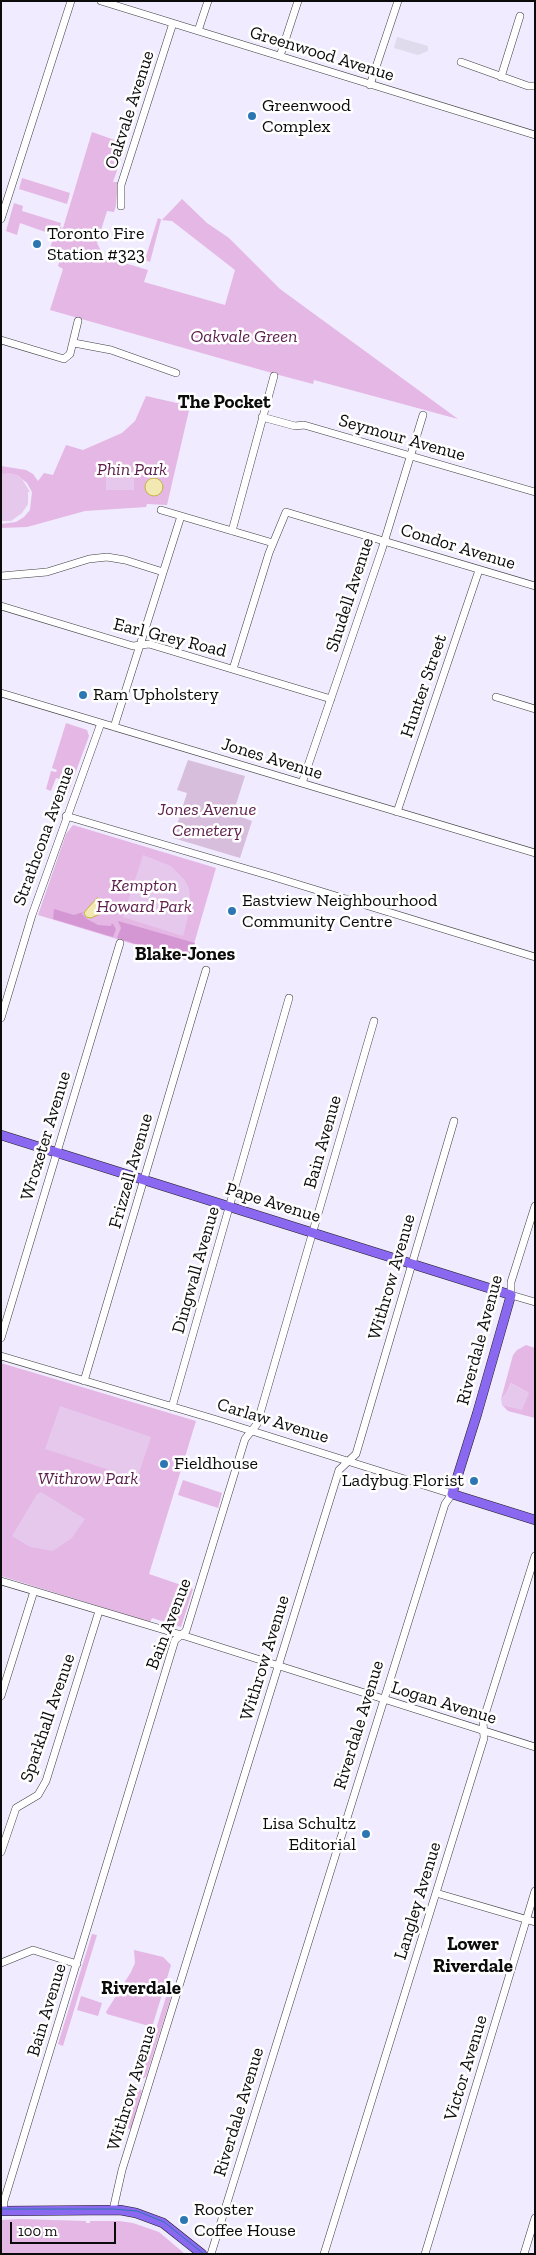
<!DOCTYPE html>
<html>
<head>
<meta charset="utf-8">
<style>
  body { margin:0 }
  #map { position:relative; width:536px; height:2255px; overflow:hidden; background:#f0ebfe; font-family:"Zilla Slab",serif }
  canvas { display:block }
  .frame { position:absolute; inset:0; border:2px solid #0b0b0b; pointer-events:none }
  .scale { position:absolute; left:10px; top:2222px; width:106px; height:22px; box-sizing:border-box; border:2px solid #0b0b0b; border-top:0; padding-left:6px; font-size:15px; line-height:18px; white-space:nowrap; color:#0b0b0b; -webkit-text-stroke:4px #fff; paint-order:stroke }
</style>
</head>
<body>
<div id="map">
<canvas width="536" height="2255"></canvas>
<div class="frame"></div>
<div class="scale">100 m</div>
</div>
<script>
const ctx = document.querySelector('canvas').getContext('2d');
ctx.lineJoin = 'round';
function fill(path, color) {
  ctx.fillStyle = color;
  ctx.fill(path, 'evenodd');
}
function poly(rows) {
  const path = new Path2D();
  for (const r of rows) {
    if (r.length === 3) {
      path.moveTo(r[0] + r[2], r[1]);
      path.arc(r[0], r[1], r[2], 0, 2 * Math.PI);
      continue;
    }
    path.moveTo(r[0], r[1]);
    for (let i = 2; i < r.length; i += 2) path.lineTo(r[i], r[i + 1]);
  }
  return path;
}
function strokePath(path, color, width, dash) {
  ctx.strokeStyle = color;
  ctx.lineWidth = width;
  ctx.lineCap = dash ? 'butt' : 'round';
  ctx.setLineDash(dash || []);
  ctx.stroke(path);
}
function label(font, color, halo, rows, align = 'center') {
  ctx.font = font + ' "Zilla Slab",serif';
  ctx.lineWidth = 5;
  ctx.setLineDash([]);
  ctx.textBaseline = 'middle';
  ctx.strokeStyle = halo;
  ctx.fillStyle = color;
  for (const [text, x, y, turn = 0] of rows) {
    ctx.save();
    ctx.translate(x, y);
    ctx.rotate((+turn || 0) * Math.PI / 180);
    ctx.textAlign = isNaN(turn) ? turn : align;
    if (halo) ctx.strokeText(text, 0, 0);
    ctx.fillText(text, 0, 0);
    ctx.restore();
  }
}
fill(poly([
  [92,132,126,144,113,182,118,182,116,205,114,212,107,211,97,243,104,257,148,270,144,282,225,305,235,270,172,221,161,220,150,262,145,260,158,218,162,220,182,199,207,223,229,238,280,289,458,419,314,380,313,384,279,375,50,310,63,269,58,266,62,253,50,249,54,235,20,223,17,235,6,231,14,203,23,206,22,211,61,223,60,227,63,228],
  [22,178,70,193,67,204,19,189],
  [146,396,190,406,167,505,147,504,146,507,85,511,27,527,1,528,1,524,16,522,24,517,30,510,32,492,27,483,17,475,1,474,1,466,26,470,33,474,38,481,44,473,53,475,66,445,83,450,122,433,135,421],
  [66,723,87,730,89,736,68,793,66,792,69,782,56,778,51,791,46,789,51,771,56,772,57,770,52,768],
  [73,825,216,868,189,961,38,915,66,834],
  [526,1345,535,1348,535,1418,508,1411,502,1405,522,1409,527,1392,511,1383,506,1394,501,1399,513,1355,517,1350],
  [1,1363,196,1421,149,1574,193,1589,181,1627,152,1618,150,1622,1,1576],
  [183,1480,222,1493,218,1508,178,1495],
  [92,1934,97,1935,63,2046,58,2044],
  [134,1950,163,1957,171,1965,153,2024,149,2026,107,2014,106,2012,131,1972,135,1963],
  [81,1996,102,2003,98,2016,77,2010],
  [166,1997,171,1997,146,2077,140,2080],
  [137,2086,142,2091,131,2129,125,2128,133,2103,125,2101,129,2090,135,2090],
  [20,2219,86,2221,86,2223,90,2223,90,2221,119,2221,133,2223,159,2232,185,2254,1,2254,1,2220]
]), '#e4b7e5');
fill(poly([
  [54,909,74,915,83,912,82,914,87,919,98,925,111,926,112,923,116,929,113,937,53,919],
  [118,921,195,943,189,961,117,938,121,928]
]), '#d597d3');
fill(poly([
  [188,760,245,776,233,814,252,821,240,858,173,838,187,793,177,790]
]), '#d8bedd');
fill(poly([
  [9,473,17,475,22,479,30,492,28,492,28,504,22,513,11,521,1,521,1,474],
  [106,476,134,476,134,490,106,490],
  [143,855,171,866,184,879,189,888,190,899,188,918,183,936,123,917],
  [511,1383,529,1393,522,1410,502,1405,501,1399,506,1394],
  [60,1406,151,1437,137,1479,45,1449],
  [41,1492,85,1519,72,1538,53,1551,30,1547,12,1536,37,1494]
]), '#e7c8ed');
fill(poly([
  [397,37,428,46,428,51,418,55,394,48]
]), '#dfdbec');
const water = poly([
  [154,487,9],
  [97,898,105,901,108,906,106,911,91,918,86,917,84,913,87,909,97,898]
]);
fill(water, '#f2e9b2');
strokePath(water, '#c5b63e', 1);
const minor = poly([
  [101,1,535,135],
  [198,31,208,1],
  [280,56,298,1],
  [461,62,528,86,535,86],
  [501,77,520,16],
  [370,85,398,1],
  [121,206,121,185,173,23],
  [1,219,71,1],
  [1,340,64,359,70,354,78,321],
  [74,343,111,350,176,373],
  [262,417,295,426,304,425,535,492],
  [161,510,273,543],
  [232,531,274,376],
  [1,576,47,572,89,559,107,557,125,560,163,572],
  [1,606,133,646,149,644,331,699],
  [233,669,269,553,286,512,535,586],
  [1,693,535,853],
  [496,697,535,709],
  [114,727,181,516],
  [302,783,382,549,423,415],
  [397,812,479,570],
  [66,816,274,877,535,957],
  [1,1018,32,915,101,723],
  [535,1206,511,1282,511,1295,535,1302],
  [1,1338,120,943],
  [1,1356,214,1419,452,1494,445,1504,211,2254],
  [84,1381,206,970],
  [172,1407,289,998],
  [1,1581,188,1637,535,1747],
  [1,1696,34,1591],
  [1,1852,16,1808,38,1795,46,1781,99,1611],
  [436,1893,535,1922],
  [1,1963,33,1950,77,1964],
  [113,2210,122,2170,339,1470,356,1454,454,1121],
  [3,2211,4,2201,175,1640,186,1631,245,1439,257,1424,374,1021],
  [324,2254,484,1738,483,1721,535,1556],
  [425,2254,535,1891],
  [524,2254,535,2218]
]);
const major = poly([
  [1,1135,511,1295,477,1414,452,1494,535,1520],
  [1,2211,120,2210,136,2213,163,2223,202,2254]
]);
strokePath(minor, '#3e3e3e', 8);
strokePath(major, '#1c1c1c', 10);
strokePath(minor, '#fff', 7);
strokePath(major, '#8a68f0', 9);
strokePath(poly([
  [1,2209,113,2209,137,2211,164,2222,204,2254]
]), '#2c77b2', 1);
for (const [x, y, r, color] of [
  [252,116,5,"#2c77b2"],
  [37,244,5,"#2c77b2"],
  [83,695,5,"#2c77b2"],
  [232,911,5,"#2c77b2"],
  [164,1464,5,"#2c77b2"],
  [474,1481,5,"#2c77b2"],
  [366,1834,5,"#2c77b2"],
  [184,2220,5,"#2c77b2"]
]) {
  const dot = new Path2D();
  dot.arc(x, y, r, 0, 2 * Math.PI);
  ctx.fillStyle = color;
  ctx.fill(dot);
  strokePath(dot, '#fff', 2);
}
label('18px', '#0b0b0b', '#fff', [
  ["Greenwood Avenue",322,54,17],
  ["Oakvale Avenue",130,110,-72],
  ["Seymour Avenue",402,438,16],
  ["Condor Avenue",458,547,17],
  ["Shudell Avenue",350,595,-72],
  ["Earl Grey Road",170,638,14],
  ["Hunter Street",424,686,-71],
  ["Jones Avenue",272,759,17],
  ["Strathcona Avenue",44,836,-70],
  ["Wroxeter Avenue",46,1136,-73],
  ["Bain Avenue",323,1142,-74],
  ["Frizzell Avenue",131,1171,-74],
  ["Pape Avenue",273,1203,17],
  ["Dingwall Avenue",196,1270,-74],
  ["Withrow Avenue",392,1277,-74],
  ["Riverdale Avenue",480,1340,-75],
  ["Carlaw Avenue",273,1421,17],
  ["Bain Avenue",169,1624,-69],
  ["Withrow Avenue",265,1658,-73],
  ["Logan Avenue",444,1703,17],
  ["Sparkhall Avenue",48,1718,-71],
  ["Riverdale Avenue",359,1725,-73],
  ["Langley Avenue",418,1901,-73],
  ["Bain Avenue",47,2010,-73],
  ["Victor Avenue",466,2068,-73],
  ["Withrow Avenue",132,2088,-73],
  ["Riverdale Avenue",239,2112,-73]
]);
label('18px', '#0b0b0b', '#fff', [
  ["Greenwood",262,106],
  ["Complex",262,127],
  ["Toronto Fire",47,234],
  ["Station #323",47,255],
  ["Ram Upholstery",93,695],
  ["Eastview Neighbourhood",242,901],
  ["Community Centre",242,922],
  ["Fieldhouse",174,1464],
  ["Ladybug Florist",464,1481,"right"],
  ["Lisa Schultz",356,1824,"right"],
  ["Editorial",356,1845,"right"],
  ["Rooster",194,2210],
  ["Coffee House",194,2231]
], 'left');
label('italic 18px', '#5e204d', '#fff', [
  ["Oakvale Green",244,337],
  ["Phin Park",132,470],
  ["Jones Avenue",207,810],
  ["Cemetery",207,831],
  ["Kempton",144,886],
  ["Howard Park",144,907],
  ["Withrow Park",88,1479]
]);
label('bold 19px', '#0b0b0b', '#fff', [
  ["The Pocket",224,403],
  ["Blake-Jones",185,955],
  ["Lower",473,1945],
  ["Riverdale",473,1967],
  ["Riverdale",141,1989]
]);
</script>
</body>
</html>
